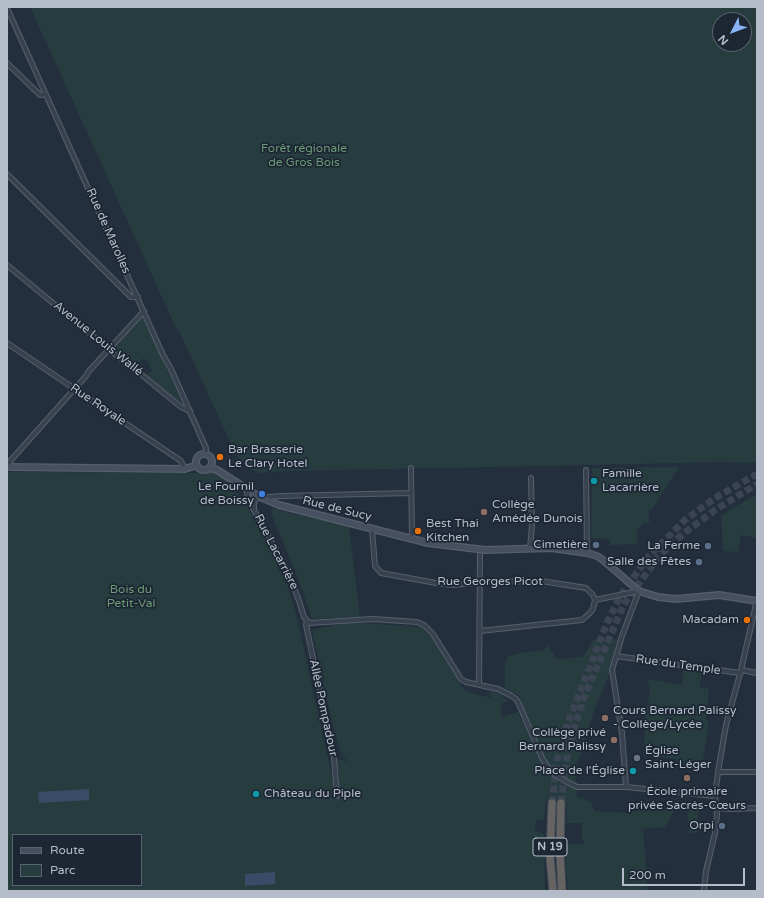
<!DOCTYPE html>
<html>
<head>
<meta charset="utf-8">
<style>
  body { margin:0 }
  #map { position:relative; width:764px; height:898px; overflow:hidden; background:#242f3e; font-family:"Varela Round",sans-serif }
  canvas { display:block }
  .frame { position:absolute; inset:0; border:8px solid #b4bcc9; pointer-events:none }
  .legend { position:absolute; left:12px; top:834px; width:130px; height:52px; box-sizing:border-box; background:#1d2633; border:1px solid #59626f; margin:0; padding:5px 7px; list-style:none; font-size:12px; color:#b4bcc9 }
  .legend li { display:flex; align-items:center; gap:8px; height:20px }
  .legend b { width:20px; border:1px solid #59626f }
  .north { position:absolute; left:712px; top:12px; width:40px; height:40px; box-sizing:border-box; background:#1d2633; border:1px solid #59626f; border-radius:50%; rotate:228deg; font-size:11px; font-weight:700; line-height:16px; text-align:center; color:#b4bcc9 }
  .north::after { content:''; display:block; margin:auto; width:14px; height:18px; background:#8ab4f8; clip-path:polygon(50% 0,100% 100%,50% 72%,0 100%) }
  .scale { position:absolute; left:622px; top:868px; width:123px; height:18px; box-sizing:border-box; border:2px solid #b4bcc9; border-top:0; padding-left:5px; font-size:12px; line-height:14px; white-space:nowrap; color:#b4bcc9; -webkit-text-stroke:3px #1d2633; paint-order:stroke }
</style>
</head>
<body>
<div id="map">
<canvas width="764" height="898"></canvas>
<div class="frame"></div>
<ul class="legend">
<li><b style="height:5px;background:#465061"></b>Route</li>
<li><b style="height:11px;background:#263c3f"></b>Parc</li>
</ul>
<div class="north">N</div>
<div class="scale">200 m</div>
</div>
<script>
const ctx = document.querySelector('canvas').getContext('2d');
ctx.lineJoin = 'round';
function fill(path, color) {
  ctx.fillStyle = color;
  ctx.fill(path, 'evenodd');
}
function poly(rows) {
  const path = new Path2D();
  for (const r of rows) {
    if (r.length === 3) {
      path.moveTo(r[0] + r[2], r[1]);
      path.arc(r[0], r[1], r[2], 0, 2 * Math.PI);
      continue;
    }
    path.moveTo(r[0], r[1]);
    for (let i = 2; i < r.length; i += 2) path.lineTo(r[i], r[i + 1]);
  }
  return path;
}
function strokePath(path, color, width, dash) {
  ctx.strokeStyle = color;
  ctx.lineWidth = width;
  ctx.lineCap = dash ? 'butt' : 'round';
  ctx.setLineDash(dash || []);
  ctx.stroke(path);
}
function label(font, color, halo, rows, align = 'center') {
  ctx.font = font + ' "Varela Round",sans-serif';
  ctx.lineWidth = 3.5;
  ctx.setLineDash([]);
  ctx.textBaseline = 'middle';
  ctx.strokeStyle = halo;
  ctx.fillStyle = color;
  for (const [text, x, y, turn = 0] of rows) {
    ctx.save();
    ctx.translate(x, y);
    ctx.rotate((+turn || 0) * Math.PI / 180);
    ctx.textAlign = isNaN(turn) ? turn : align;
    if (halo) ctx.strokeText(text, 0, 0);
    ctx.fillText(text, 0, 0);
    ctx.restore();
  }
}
fill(poly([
  [30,7,757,7,757,461,752,463,723,462,590,465,290,471,257,473,237,457,179,331,176,328],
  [720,20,744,20,744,44,720,44],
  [140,317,144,317,182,402,181,404,146,375,153,370,149,366,151,365,144,358,135,366,114,349,114,347],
  [679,467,652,510,649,510,649,523,643,523,637,531,637,544,610,545,610,539,591,538,592,468],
  [7,472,215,473,223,476,229,481,248,508,284,575,295,609,336,794,334,758,349,762,342,756,333,726,312,630,347,622,421,627,432,638,463,688,471,693,492,698,489,694,491,691,500,694,508,701,501,704,501,717,518,712,541,763,543,755,519,696,505,688,505,663,508,656,526,652,544,650,547,644,557,659,583,657,593,640,617,639,610,672,595,708,575,771,577,796,591,802,595,811,627,813,628,804,634,801,645,810,674,810,666,827,643,829,648,891,568,891,564,844,585,844,582,839,582,823,566,823,567,802,546,801,544,820,536,820,535,831,544,834,545,891,7,891],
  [13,835,141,835,141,885,13,885],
  [757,496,757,538,741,535,738,552,723,551,721,516,751,497],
  [272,508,285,512,349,526,360,617,312,619,297,575,272,516],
  [684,667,702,670,700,687,709,688,706,720,709,721,702,767,675,765,676,759,644,756,646,706,648,705,650,688,647,681,648,679,682,685],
  [698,802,698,832,689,834,687,804]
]), '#263c3f');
fill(poly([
  [89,789,89,800,39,803,38,792],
  [275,872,275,884,245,886,245,874]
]), '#394c67');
strokePath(poly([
  [552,803,557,760,568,722,607,623,620,596,649,556,685,520,715,498,757,474],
  [561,803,568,750,575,725,584,698,624,604,660,555,683,534,715,510,757,484]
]), '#3a4453', 7, [7, 3.5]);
const minor = poly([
  [7,8,163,355,171,369,206,448,206,454],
  [7,63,40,95,46,94],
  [7,174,131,297,138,297],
  [7,265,123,361,126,362,181,407,190,411],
  [7,343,181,461,185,469],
  [8,467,11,460,86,376,89,371,144,311],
  [411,468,412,539],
  [586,470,587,553],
  [247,489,247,493,249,501,289,574,299,601,304,617,309,623,372,619,417,622,424,625,433,634,461,679,466,682,498,689,510,695,516,699,519,704,542,758,550,770,557,776,567,782,577,787,626,787,715,796],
  [265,500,268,497,281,496,411,493],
  [254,509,254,503,258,496],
  [372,529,375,566,381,573,436,583,453,585,484,582,541,581,586,588,593,595,595,600],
  [530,549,532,525,531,478],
  [595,600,639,591,622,636,612,670,622,733,626,787],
  [307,621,306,625,334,758,337,796],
  [480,631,582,620,590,613,593,609,595,600],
  [616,656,740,673],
  [741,670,757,673],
  [479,685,480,555],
  [718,772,757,772],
  [717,808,731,809,757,808],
  [704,891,706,871,715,833,717,814,715,796,718,772,726,725,741,670,757,600]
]);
const secondary = poly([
  [204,462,8],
  [7,467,185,469,197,465],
  [209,468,217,470,258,496,279,505,428,543,485,550,551,548,587,553,597,556,603,560,639,591,658,597,676,599,719,595,757,601]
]);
const trunk = poly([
  [552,803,550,857,553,891],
  [561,803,560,854,562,891]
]);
strokePath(minor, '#565f6c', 6);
strokePath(secondary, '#565f6c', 8);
strokePath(trunk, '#434c59', 9);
strokePath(minor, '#38414e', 4);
strokePath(secondary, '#465061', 5.5);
strokePath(trunk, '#656462', 7);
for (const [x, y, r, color] of [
  [220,457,4,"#e8710a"],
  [594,481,4,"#0f9aa8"],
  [262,494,4,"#3f7fe0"],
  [484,512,4,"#8d6e63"],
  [418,531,4,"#e8710a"],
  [596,545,4,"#5c6f8a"],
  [708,546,4,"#5c6f8a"],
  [699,562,4,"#5c6f8a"],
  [747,620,4,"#e8710a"],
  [605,718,4,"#8d6e63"],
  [614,740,4,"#8d6e63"],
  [637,758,4,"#6b7280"],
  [633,771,4,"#0f9aa8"],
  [687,778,4,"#8d6e63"],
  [256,794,4,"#0f9aa8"],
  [722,826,4,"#5c6f8a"]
]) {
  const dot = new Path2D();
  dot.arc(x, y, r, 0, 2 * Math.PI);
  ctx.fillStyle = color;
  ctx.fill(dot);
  strokePath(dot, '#1d2633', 1.5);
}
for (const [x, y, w] of [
  [550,847,34]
]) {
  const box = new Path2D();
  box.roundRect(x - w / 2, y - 9, w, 18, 3);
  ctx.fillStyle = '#1d2633';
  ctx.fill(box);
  strokePath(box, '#b4bcc9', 1);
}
label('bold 11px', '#b4bcc9', null, [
  ["N 19",550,847]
]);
label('12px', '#6b9a76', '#1d2633', [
  ["Forêt régionale",304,149],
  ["de Gros Bois",304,163],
  ["Bois du",131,590],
  ["Petit-Val",131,604]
]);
label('12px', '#b4bcc9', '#1d2633', [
  ["Rue de Marolles",108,231,66],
  ["Avenue Louis Wallé",98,339,39],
  ["Rue Royale",98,405,34],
  ["Rue de Sucy",337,509,14],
  ["Rue Lacarrière",276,552,63],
  ["Rue Georges Picot",490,582],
  ["Rue du Temple",678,665,8],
  ["Allée Pompadour",323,708,78]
]);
label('12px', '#b4bcc9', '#1d2633', [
  ["Bar Brasserie",228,450,"left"],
  ["Le Clary Hotel",228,464,"left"],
  ["Famille",602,474,"left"],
  ["Lacarrière",602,488,"left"],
  ["Le Fournil",254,487],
  ["de Boissy",254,501],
  ["Collège",492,505,"left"],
  ["Amédée Dunois",492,519,"left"],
  ["Best Thai",426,524,"left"],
  ["Kitchen",426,538,"left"],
  ["Cimetière",588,545],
  ["La Ferme",700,546],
  ["Salle des Fêtes",691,562],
  ["Macadam",739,620],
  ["Cours Bernard Palissy",613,711,"left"],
  ["- Collège/Lycée",613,725,"left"],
  ["Collège privé",606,733],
  ["Bernard Palissy",606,747],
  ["Église",645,751,"left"],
  ["Saint-Léger",645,765,"left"],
  ["Place de l'Église",625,771],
  ["École primaire",687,792,"center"],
  ["privée Sacrés-Cœurs",687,806,"center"],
  ["Château du Piple",264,794,"left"],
  ["Orpi",714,826]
], 'right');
</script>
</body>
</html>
